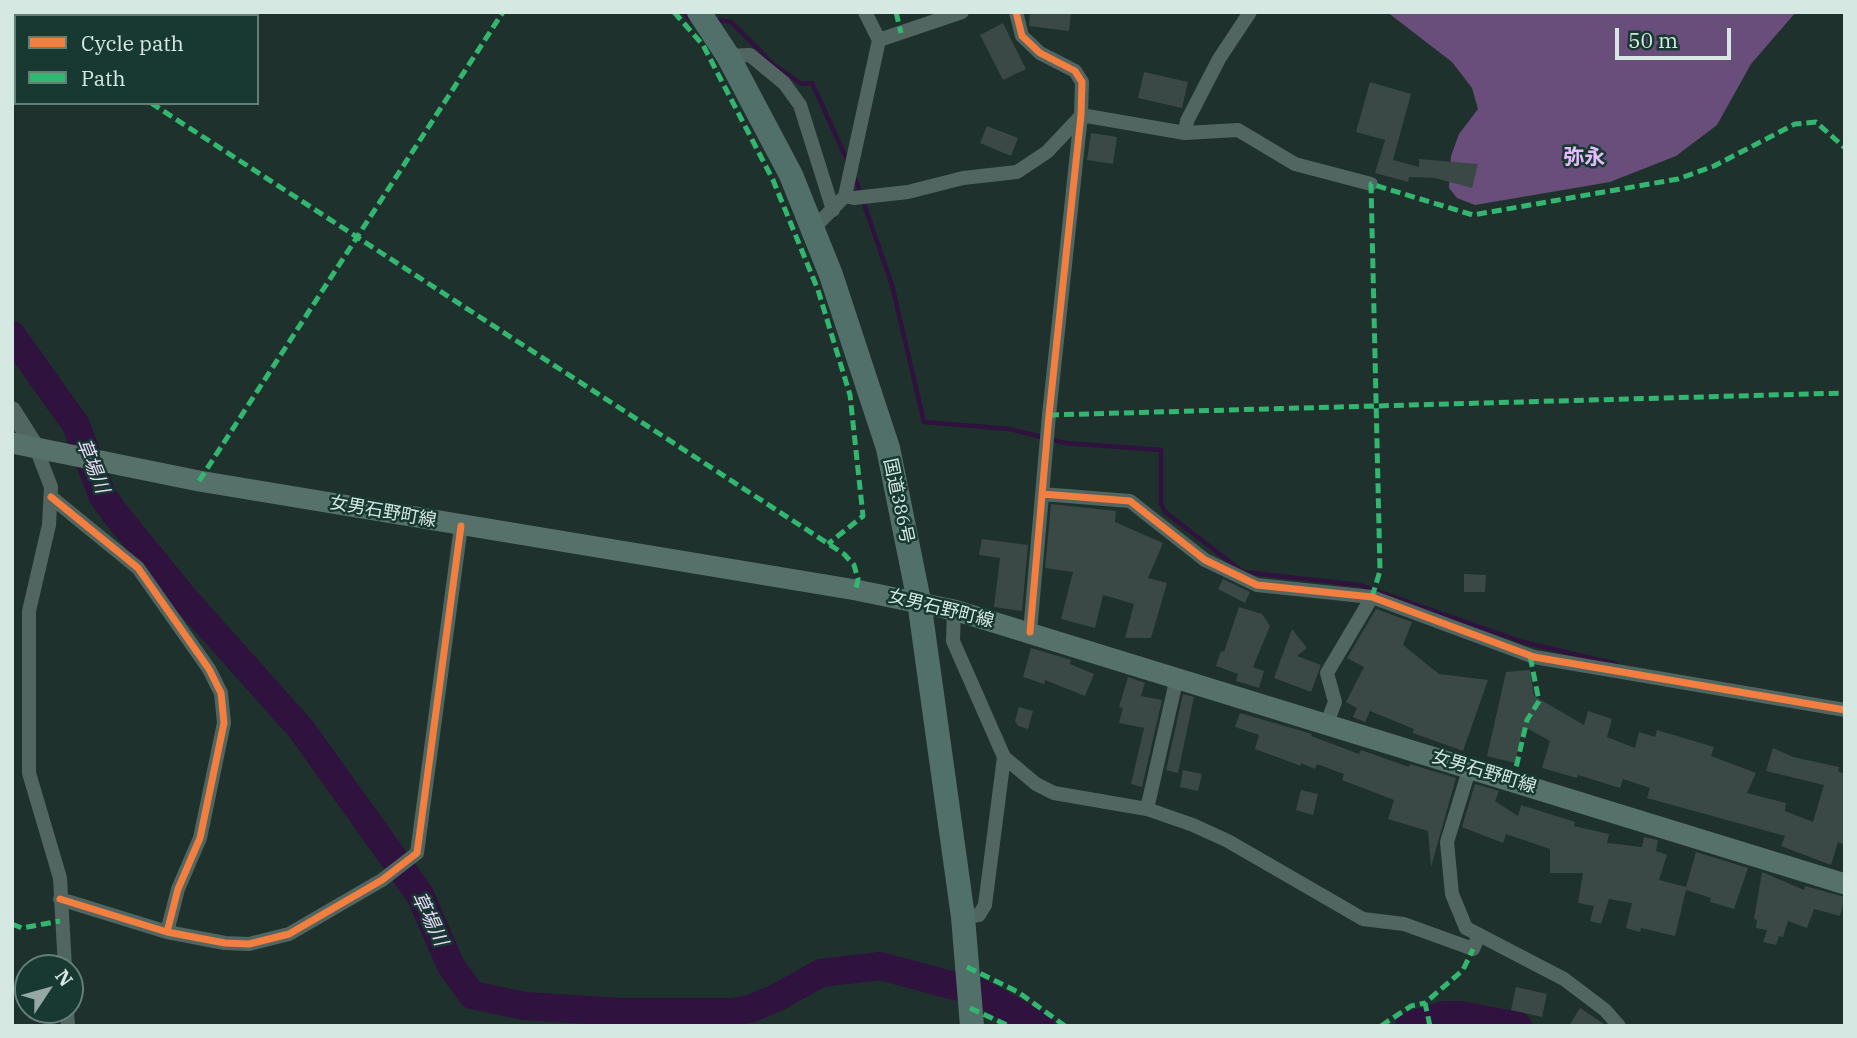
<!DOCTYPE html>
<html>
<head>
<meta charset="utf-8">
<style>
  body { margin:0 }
  #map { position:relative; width:1857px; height:1038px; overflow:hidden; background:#1f312d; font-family:"IBM Plex Serif",serif }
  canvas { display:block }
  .frame { position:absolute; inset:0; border:14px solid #d5e8e2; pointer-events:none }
  .legend { position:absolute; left:14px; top:14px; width:245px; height:91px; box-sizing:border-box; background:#173931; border:2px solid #637f78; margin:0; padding:9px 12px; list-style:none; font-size:21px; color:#d5e8e2 }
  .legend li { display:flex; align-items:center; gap:14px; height:35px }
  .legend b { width:35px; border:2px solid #637f78 }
  .north { position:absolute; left:14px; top:954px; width:70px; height:70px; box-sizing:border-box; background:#173931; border:2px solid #637f78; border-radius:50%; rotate:54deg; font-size:19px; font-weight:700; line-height:28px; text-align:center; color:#d5e8e2 }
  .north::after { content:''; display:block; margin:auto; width:24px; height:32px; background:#95a8a3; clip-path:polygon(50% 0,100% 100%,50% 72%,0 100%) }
  .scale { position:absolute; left:1615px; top:28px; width:116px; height:32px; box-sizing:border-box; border:4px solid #d5e8e2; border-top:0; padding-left:9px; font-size:21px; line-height:24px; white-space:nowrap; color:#d5e8e2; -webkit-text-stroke:5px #173931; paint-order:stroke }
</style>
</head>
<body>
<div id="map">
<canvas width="1857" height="1038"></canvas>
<div class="frame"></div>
<ul class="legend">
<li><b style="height:9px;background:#f27e40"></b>Cycle path</li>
<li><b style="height:9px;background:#33b770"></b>Path</li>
</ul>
<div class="north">N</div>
<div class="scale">50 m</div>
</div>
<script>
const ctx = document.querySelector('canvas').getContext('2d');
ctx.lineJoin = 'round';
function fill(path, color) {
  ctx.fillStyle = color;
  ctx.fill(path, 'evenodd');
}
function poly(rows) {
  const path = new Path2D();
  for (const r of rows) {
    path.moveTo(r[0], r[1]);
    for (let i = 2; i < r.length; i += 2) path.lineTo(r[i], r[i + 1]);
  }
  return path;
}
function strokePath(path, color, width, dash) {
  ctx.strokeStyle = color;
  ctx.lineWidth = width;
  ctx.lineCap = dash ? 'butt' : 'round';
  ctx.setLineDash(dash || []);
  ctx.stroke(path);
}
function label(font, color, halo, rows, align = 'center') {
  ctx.font = font + ' "IBM Plex Serif","Noto Sans JP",serif';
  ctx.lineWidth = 5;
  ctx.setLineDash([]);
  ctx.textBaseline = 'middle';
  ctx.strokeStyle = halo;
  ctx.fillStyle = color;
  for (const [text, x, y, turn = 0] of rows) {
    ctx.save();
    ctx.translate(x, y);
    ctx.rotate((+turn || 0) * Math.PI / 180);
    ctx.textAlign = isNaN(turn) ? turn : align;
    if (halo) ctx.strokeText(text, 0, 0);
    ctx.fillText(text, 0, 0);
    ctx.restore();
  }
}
fill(poly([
  [1387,12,1796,12,1751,64,1717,125,1676,156,1610,182,1475,205,1457,198,1449,188,1451,156,1459,134,1478,109,1472,88,1452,62]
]), '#694d7b');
strokePath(poly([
  [685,12,689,19,693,19],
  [716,20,731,22,774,65,802,84,812,83,847,160],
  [855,178,892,285,924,422,1010,429,1065,443,1161,450,1161,504,1165,512,1243,572,1360,585,1523,642,1616,664]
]), '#2f123e', 4.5);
strokePath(poly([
  [12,335,76,425,102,495,114,512,183,597,301,729,420,895,451,966,472,995,524,1006,620,1012,732,1012,750,1009,778,997,821,973,880,966,981,993,1041,1026],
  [1409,1026,1445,1015,1460,1015,1518,1026]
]), '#2f123e', 28);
fill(poly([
  [1030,12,1071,12,1069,31,1029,26],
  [1003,23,1026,69,1003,80,980,35],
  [1144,72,1188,82,1182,108,1138,98],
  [1370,82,1411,94,1393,160,1419,167,1419,159,1478,164,1472,188,1435,178,1409,177,1408,182,1375,173,1385,140,1356,132],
  [987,126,1018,138,1011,156,980,143],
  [1091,133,1117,137,1113,164,1087,160],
  [1051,504,1116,511,1115,522,1163,543,1148,578,1167,583,1151,638,1125,638,1134,604,1103,595,1095,628,1061,619,1073,572,1045,568],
  [982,539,1028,545,1022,611,994,607,1000,558,979,555],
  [1464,574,1486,575,1485,592,1464,592],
  [1223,579,1250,592,1245,603,1218,589],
  [1239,607,1262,614,1270,626,1253,667,1264,671,1259,688,1236,681,1238,674,1216,666,1221,651,1224,652],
  [1376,609,1412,622,1403,645,1439,674,1488,680,1463,751,1413,733,1414,729,1370,711,1365,722,1353,717,1357,708,1346,702,1364,667,1347,658],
  [1292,629,1307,648,1297,656,1321,665,1311,692,1274,678],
  [1031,648,1071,660,1070,664,1094,674,1085,696,1045,680,1044,684,1023,677],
  [1530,670,1534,696,1584,725,1588,711,1612,719,1607,737,1635,748,1639,732,1655,737,1657,730,1714,747,1711,756,1756,773,1747,793,1786,803,1785,811,1813,822,1824,785,1766,771,1773,748,1793,757,1839,767,1838,771,1845,774,1845,845,1838,842,1831,865,1781,846,1785,836,1647,798,1650,788,1623,779,1620,788,1578,775,1577,778,1542,768,1550,741,1523,726,1515,763,1487,756,1506,672],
  [1128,677,1145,683,1141,696,1162,700,1142,787,1131,784,1144,728,1119,723,1123,708,1119,707],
  [1183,694,1194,697,1178,773,1166,770],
  [1019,707,1033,711,1028,729,1018,726,1015,721],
  [1240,713,1312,734,1311,736,1359,754,1361,750,1409,767,1410,764,1456,778,1431,867,1428,831,1388,819,1394,800,1342,780,1344,774,1317,764,1315,769,1301,763,1301,766,1255,749,1259,735,1235,727],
  [1183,770,1202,774,1198,791,1180,787],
  [1475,784,1499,791,1495,801,1518,816,1521,805,1575,822,1574,826,1609,834,1607,843,1642,847,1644,837,1658,840,1656,851,1667,855,1659,880,1686,887,1696,852,1748,868,1734,909,1710,902,1711,898,1686,890,1675,936,1641,928,1640,932,1626,928,1632,903,1609,899,1601,924,1590,921,1594,906,1578,903,1583,873,1550,873,1550,849,1506,834,1503,843,1462,827],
  [1301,790,1318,794,1313,815,1296,810],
  [1762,872,1804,890,1805,886,1845,897,1840,916,1814,909,1807,928,1788,921,1783,937,1779,936,1776,945,1763,942,1767,930,1756,928,1757,920,1754,919],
  [1516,987,1547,994,1542,1017,1511,1010],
  [1580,1008,1604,1024,1606,1026,1569,1026]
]), '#3a4945');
strokePath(poly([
  [865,12,879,40,962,12],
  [1016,12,1022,36,1040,53,1075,71,1082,82,1081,115,1049,415,1030,632],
  [728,56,750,55,784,83,800,105,833,210],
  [1081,115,1185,133,1238,130,1295,164,1371,184],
  [1185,133,1187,121,1219,59,1250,12],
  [845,196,854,198,908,192,963,178,1017,172,1047,152,1081,116],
  [813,229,845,196,879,40],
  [36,448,51,487,49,525,29,611,29,773,60,878,65,968],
  [1042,494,1130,501,1205,560,1257,585,1372,597,1534,657,1845,710],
  [51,497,138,568,209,669,221,693,224,723,200,838,178,889,167,932,60,899],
  [954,610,953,641,1004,757,985,905,979,915,963,917],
  [1327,723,1335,702,1327,673,1372,597],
  [1004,757,1036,784,1054,793,1147,809,1193,825,1228,841,1363,919,1404,924,1473,949,1478,937],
  [1470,767,1447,842,1452,894,1466,928,1564,979,1605,1010,1619,1026],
  [1147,809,1177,677],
  [167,932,225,943,249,944,289,934,382,880,417,853,461,526],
  [67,1010,68,1026]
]), '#516661', 14);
strokePath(poly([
  [12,410,36,448]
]), '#516661', 18);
strokePath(poly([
  [12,443,199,481,856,590,954,610,1845,884]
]), '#56716a', 21);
strokePath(poly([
  [699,12,728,56,791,175,831,275,888,448,919,601,963,917,972,1026]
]), '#52706a', 24);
strokePath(poly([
  [12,12,18,16],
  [674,12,703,45,773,180,818,290,850,395,863,516,828,544],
  [896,12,901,33],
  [151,103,844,554,854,565,858,579,856,590],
  [1049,415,1845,393],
  [199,481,503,12],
  [1372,597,1380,571,1371,184,1473,215,1678,179,1714,166,1795,124,1816,122,1845,148],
  [1513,781,1527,720,1539,701,1530,656],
  [12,924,22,928,60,921],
  [967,967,1018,992,1065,1026],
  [970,1008,1009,1026],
  [1381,1026,1411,1006,1425,1003],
  [1430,1026,1425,1003,1463,970,1473,949]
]), '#33b770', 5, [10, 5]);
strokePath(poly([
  [1016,12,1022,36,1040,53,1075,71,1082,82,1081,115,1049,415,1030,632],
  [1042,494,1130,501,1205,560,1257,585,1372,597,1534,657,1845,710],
  [51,497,138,568,209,669,221,693,224,723,200,838,178,889,167,932,60,899],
  [167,932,225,943,249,944,289,934,382,880,417,853,461,526]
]), '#f27e40', 7);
label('18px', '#d5e8e2', '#173931', [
  ["国道386号",898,501,78],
  ["女男石野町線",383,512,10],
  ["女男石野町線",941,609,14],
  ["女男石野町線",1484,772,17]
]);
label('italic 19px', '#edd9f9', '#173931', [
  ["草場川",92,466,68],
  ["草場川",429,919,64]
]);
label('bold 21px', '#e6bbfd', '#173931', [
  ["弥永",1584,158]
]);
</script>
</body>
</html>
